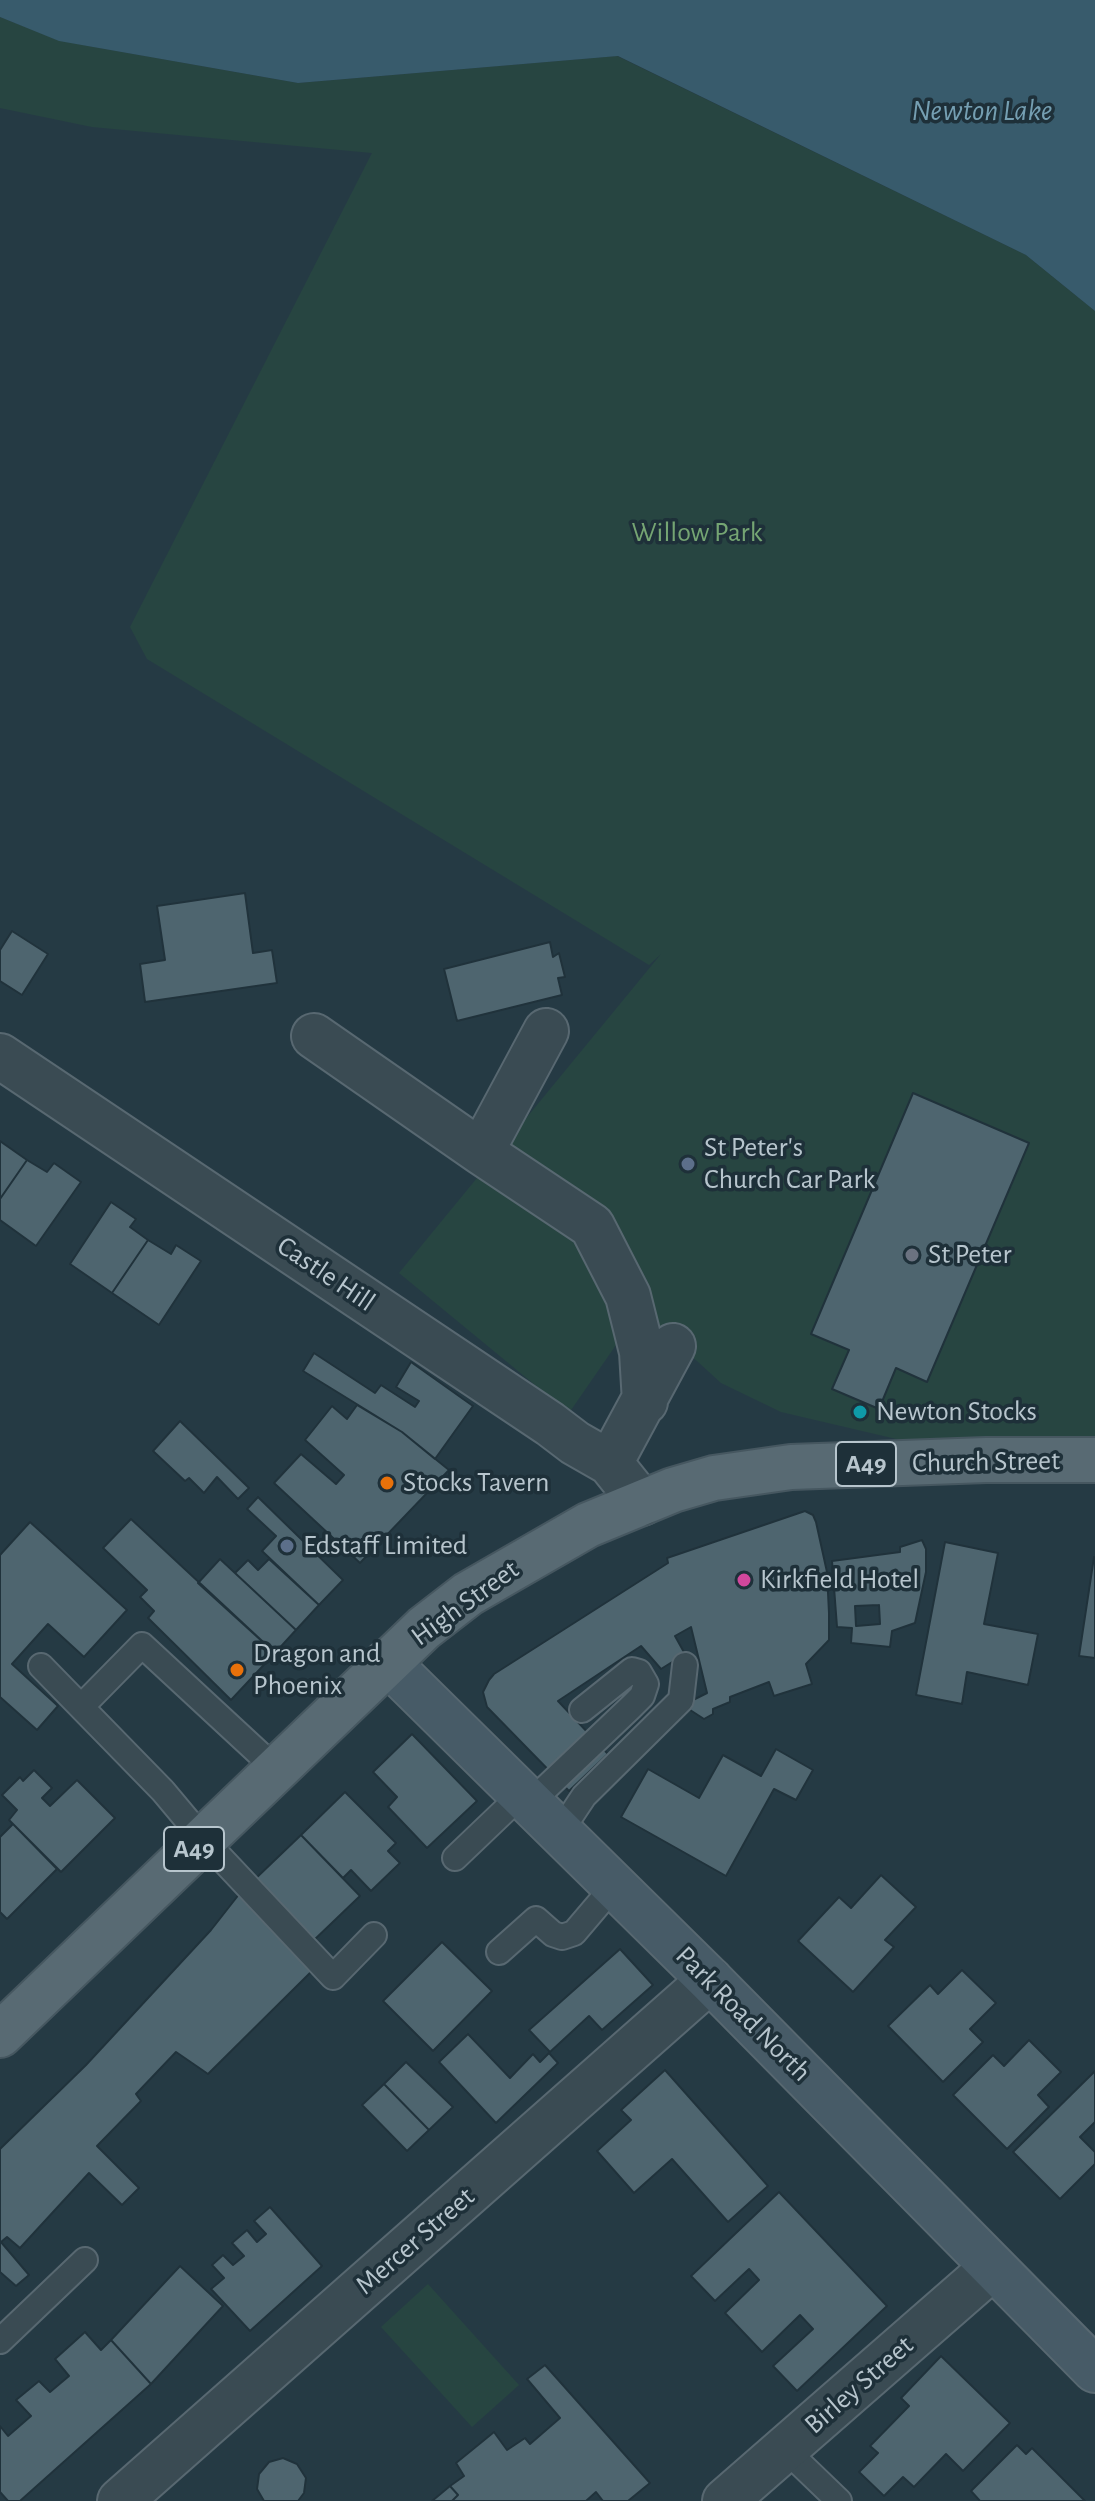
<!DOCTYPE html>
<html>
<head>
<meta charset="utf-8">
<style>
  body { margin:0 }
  canvas { display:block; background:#253a44 }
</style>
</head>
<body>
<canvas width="1095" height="2501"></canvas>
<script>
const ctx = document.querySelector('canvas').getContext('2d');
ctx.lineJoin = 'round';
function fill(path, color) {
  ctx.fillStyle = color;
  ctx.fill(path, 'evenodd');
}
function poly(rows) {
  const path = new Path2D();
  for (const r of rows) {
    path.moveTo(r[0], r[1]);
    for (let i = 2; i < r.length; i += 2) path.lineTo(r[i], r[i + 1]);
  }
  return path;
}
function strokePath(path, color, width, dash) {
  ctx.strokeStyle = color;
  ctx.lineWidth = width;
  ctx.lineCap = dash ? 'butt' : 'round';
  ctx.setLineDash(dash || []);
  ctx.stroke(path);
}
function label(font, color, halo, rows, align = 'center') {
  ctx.font = font + ' "Alegreya Sans",sans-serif';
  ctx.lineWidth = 7;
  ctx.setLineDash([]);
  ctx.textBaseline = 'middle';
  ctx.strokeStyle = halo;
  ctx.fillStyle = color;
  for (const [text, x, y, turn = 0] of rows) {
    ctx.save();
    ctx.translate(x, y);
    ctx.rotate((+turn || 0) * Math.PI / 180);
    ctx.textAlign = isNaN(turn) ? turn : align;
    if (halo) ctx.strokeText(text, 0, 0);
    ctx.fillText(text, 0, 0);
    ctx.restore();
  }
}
fill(poly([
  [0,17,60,41,298,83,617,56,1026,255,1095,311,1095,1460,986,1460,781,1412,721,1383,697,1361,636,1316,569,1413,399,1273,661,954,649,965,147,659,130,627,372,153,92,127,0,108],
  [428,2284,519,2385,472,2427,381,2327]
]), '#274541');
fill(poly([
  [0,0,1095,0,1095,311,1026,255,618,56,298,83,59,41,0,17]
]), '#385b6c');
const building = poly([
  [245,893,253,953,272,950,277,983,145,1002,140,964,165,960,157,906,245,893],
  [12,931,48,954,22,995,0,981,0,950,12,931],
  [550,942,553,957,559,953,565,977,558,978,562,995,457,1021,444,969,550,942],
  [913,1093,1029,1143,927,1382,896,1368,879,1409,832,1389,849,1350,811,1334,913,1093],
  [0,1141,27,1160,0,1199,0,1141],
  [27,1160,47,1172,54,1163,81,1182,36,1246,0,1220,0,1199,27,1160],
  [111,1202,136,1219,130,1227,148,1240,112,1293,70,1264,111,1202],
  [148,1240,171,1254,176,1245,201,1261,159,1325,112,1293,148,1240],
  [314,1353,375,1393,381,1385,415,1407,419,1401,396,1387,411,1362,473,1406,435,1459,402,1432,303,1371,314,1353],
  [357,1405,402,1432,449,1470,360,1563,274,1483,301,1454,336,1484,344,1475,305,1440,332,1406,347,1419,357,1405],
  [180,1421,249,1488,238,1499,217,1477,204,1493,189,1478,185,1481,153,1451,180,1421],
  [258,1497,343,1580,319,1605,262,1551,276,1536,247,1509,258,1497],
  [805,1511,813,1515,816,1522,827,1572,829,1613,829,1640,806,1664,812,1684,774,1696,769,1682,730,1697,730,1702,713,1709,713,1714,704,1719,687,1708,687,1703,707,1693,691,1627,675,1636,685,1654,661,1669,641,1646,558,1701,608,1754,569,1791,487,1707,483,1692,489,1680,494,1674,668,1563,667,1558,805,1511],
  [131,1519,275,1653,231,1700,148,1618,154,1611,140,1597,147,1590,103,1548,131,1519],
  [30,1522,127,1610,84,1657,48,1624,12,1664,58,1706,37,1730,0,1697,0,1555,30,1522],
  [922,1540,926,1549,926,1572,915,1623,892,1631,890,1647,851,1643,852,1628,837,1627,832,1561,900,1552,900,1547,922,1540],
  [879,1605,880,1624,856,1626,855,1606,879,1605],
  [945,1542,998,1553,984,1624,1038,1634,1028,1685,967,1672,962,1704,916,1695,945,1542],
  [1094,1557,1095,1558,1095,1658,1079,1656,1094,1557],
  [220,1559,296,1630,275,1653,198,1583,220,1559],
  [269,1559,319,1605,296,1630,235,1573,248,1560,258,1570,269,1559],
  [412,1734,477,1801,427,1848,388,1807,397,1797,373,1772,412,1734],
  [776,1749,813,1770,796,1800,774,1789,726,1876,621,1817,648,1769,699,1798,723,1755,761,1776,776,1749],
  [34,1770,52,1788,42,1798,50,1806,77,1780,115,1818,61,1872,9,1820,17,1810,2,1795,20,1777,23,1781,34,1770],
  [345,1792,396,1843,388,1851,400,1863,371,1891,351,1870,343,1878,301,1835,345,1792],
  [13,1824,57,1869,7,1919,0,1912,0,1837,13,1824],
  [301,1835,360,1896,312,1942,253,1881,301,1835],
  [881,1875,916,1907,885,1940,894,1947,853,1992,798,1941,839,1897,851,1908,881,1875],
  [240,1893,314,1969,208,2074,176,2052,136,2094,141,2101,97,2146,139,2188,122,2205,89,2173,20,2248,7,2237,1,2242,29,2275,16,2286,0,2272,0,2149,86,2065,211,1930,240,1893],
  [442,1942,492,1991,433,2051,383,2001,442,1942],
  [620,1949,653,1985,602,2030,589,2016,550,2052,529,2030,620,1949],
  [962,1970,996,2003,970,2029,983,2042,943,2082,888,2026,930,1985,938,1994,962,1970],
  [468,2034,510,2078,533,2054,540,2062,549,2053,558,2063,496,2123,439,2062,468,2034],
  [1029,2040,1061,2072,1038,2095,1049,2107,1007,2149,953,2095,993,2055,1004,2066,1029,2040],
  [406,2062,453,2107,429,2130,384,2084,406,2062],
  [665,2070,768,2186,728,2222,672,2159,634,2193,597,2151,631,2120,621,2110,665,2070],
  [1095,2071,1095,2122,1080,2137,1095,2152,1095,2164,1060,2199,1013,2152,1095,2071],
  [384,2084,429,2130,407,2151,362,2105,384,2084],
  [779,2192,887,2306,797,2391,773,2366,813,2329,800,2315,762,2352,725,2313,759,2280,749,2269,715,2301,691,2276,779,2192],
  [270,2207,322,2266,250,2331,211,2289,224,2278,212,2265,223,2255,233,2265,244,2256,232,2243,247,2230,257,2242,266,2234,254,2221,270,2207],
  [180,2266,223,2306,151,2384,111,2340,180,2266],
  [85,2332,101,2350,111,2340,151,2384,20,2501,8,2501,0,2492,0,2426,8,2436,31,2416,16,2400,39,2381,50,2392,69,2376,55,2359,85,2332],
  [941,2356,1010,2423,963,2471,946,2454,914,2487,903,2477,884,2496,859,2472,878,2453,870,2446,909,2406,901,2398,941,2356],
  [545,2365,650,2483,628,2501,603,2501,596,2492,586,2501,452,2501,458,2495,450,2486,464,2476,456,2463,494,2432,507,2450,525,2438,530,2444,560,2418,527,2379,545,2365],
  [1017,2445,1026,2454,1032,2448,1085,2501,980,2501,971,2491,1017,2445],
  [283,2458,297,2464,306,2478,304,2493,298,2501,264,2501,257,2489,259,2474,269,2462,283,2458],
  [450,2486,458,2495,452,2501,432,2501,450,2486]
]);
fill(building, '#4e656f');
strokePath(building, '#20323b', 2);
const lane = poly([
  [41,1666,163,1791,204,1840,333,1977,374,1935],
  [82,1706,142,1645,276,1769],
  [531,1802,631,1707,642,1696,646,1684,639,1672,632,1670,582,1710],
  [560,1832,584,1796,681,1700,685,1665],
  [455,1858,522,1794],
  [499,1952,536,1919,553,1934,562,1937,574,1933,614,1886],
  [0,2341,85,2260],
  [785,2449,839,2501]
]);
const street = poly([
  [546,1031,481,1152,592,1226,628,1296,642,1352,645,1402],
  [314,1036,481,1152],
  [0,1056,550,1424,575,1443,610,1463,642,1503],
  [610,1463,673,1346],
  [120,2501,710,1980],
  [725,2501,992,2268]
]);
const secondary = poly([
  [387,1662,710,1980,1095,2370]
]);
const primary = poly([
  [0,2035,424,1628,468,1594,588,1525,673,1490,714,1478,791,1467,986,1460,1095,1460]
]);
strokePath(lane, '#586871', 28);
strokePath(street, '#586871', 48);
strokePath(secondary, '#586871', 48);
strokePath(primary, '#465760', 48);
strokePath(lane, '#3a4b53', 24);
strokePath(street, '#3a4b53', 44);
strokePath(secondary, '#475b67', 44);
strokePath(primary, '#586a73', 44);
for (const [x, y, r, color] of [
  [688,1164,8,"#5c6f8a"],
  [912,1255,8,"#6b7280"],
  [860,1412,8,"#0f9aa8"],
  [387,1483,8,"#e8710a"],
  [287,1546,8,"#5c6f8a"],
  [744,1580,8,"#d1479c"],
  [237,1670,8,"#e8710a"]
]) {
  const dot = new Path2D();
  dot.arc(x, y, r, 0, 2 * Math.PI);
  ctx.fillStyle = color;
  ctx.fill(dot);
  strokePath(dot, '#1e3039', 3);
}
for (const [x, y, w] of [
  [866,1464,60],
  [194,1849,60]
]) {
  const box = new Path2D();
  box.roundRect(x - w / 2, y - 22, w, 44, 6);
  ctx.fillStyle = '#1e3039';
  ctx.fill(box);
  strokePath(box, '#b7c5cd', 2);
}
label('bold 26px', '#b7c5cd', null, [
  ["A49",866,1464],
  ["A49",194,1849]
]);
label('28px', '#75a573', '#1e3039', [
  ["Willow Park",697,533]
]);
label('28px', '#b7c5cd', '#1e3039', [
  ["St Peter's",704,1148],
  ["Church Car Park",704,1180],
  ["St Peter",928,1255],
  ["Newton Stocks",876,1412],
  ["Stocks Tavern",403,1483],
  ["Edstaff Limited",303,1546],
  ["Kirkfield Hotel",760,1580],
  ["Dragon and",253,1654],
  ["Phoenix",253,1686]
], 'left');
label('28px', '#b7c5cd', '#1e3039', [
  ["Castle Hill",326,1274,34],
  ["Church Street",986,1462,-1],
  ["High Street",465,1603,-36],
  ["Park Road North",743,2014,45],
  ["Mercer Street",415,2241,-41],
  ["Birley Street",859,2385,-41]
]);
label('italic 30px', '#759fb2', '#1e3039', [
  ["Newton Lake",982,111]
]);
</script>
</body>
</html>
